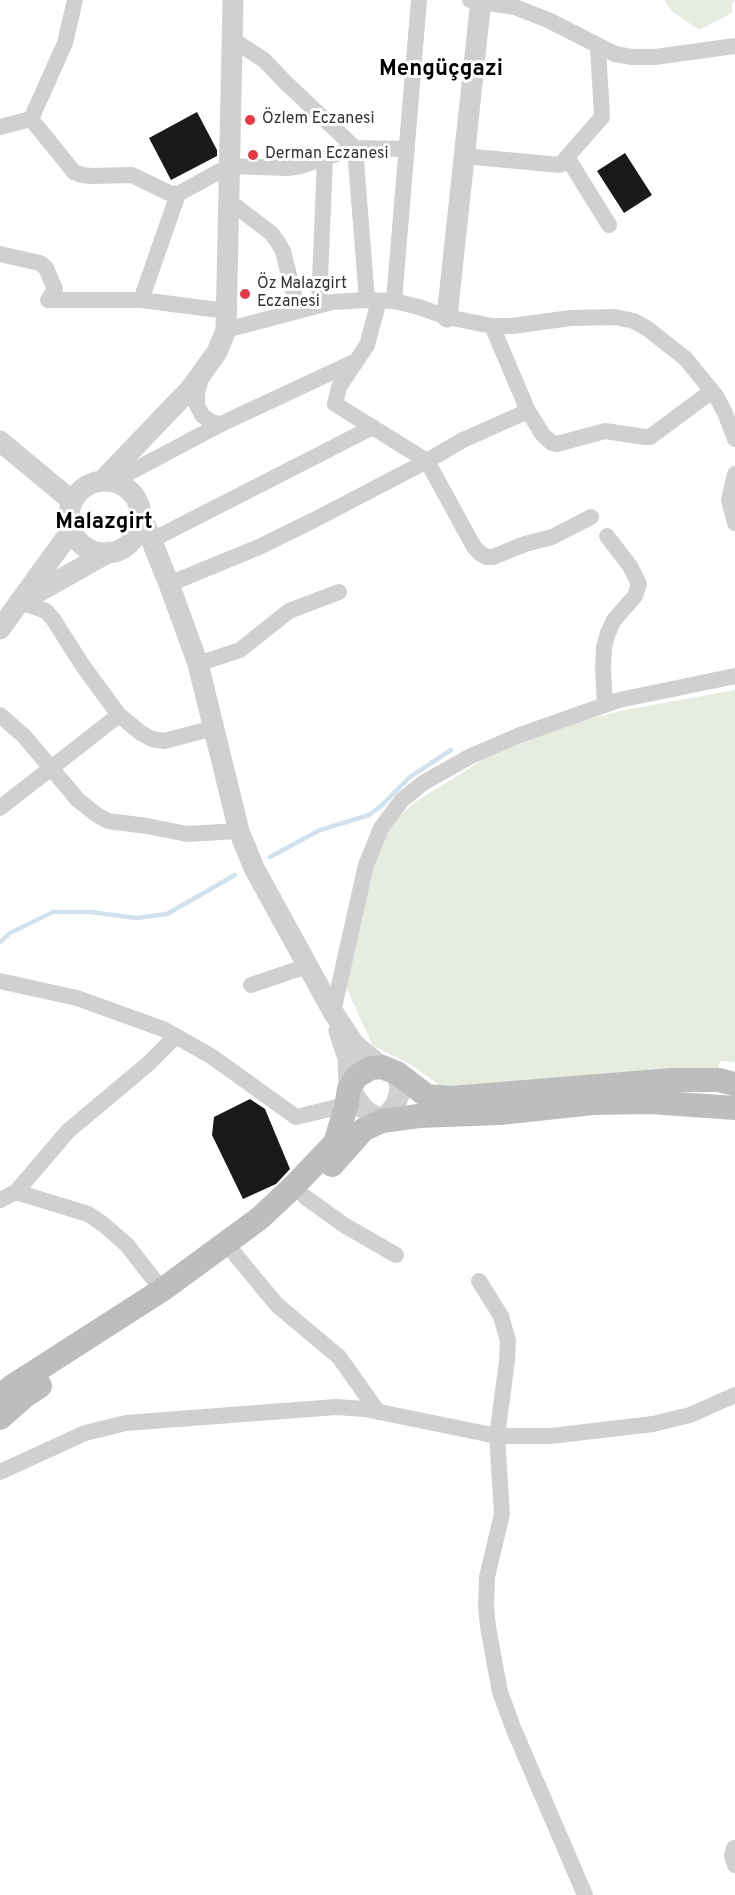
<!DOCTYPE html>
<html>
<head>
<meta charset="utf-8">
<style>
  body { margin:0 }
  canvas { display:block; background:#fff }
</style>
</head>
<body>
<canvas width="735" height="1895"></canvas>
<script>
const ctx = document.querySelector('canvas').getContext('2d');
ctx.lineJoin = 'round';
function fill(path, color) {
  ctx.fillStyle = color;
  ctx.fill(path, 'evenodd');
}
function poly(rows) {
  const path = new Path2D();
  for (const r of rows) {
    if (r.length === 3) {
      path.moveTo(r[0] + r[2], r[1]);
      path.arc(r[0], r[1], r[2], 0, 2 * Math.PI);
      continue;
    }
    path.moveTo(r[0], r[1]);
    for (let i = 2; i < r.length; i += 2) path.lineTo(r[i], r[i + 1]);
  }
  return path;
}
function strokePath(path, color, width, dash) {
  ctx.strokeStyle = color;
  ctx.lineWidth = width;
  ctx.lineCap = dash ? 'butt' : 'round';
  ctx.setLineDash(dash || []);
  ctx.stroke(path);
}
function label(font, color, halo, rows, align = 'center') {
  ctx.font = font + ' Overpass,sans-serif';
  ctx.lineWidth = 6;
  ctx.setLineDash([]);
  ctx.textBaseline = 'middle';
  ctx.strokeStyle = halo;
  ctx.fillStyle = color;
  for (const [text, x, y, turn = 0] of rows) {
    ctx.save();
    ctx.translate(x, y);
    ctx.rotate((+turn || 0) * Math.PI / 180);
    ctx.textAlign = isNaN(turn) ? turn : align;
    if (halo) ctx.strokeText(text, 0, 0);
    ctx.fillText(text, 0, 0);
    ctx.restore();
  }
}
fill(poly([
  [664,0,735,0,732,3,732,13,699,30,672,11],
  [735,690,735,1062,720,1061,715,1082,442,1087,410,1064,373,1046,346,987,370,869,393,821,417,801,484,759,563,726,621,711]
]), '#e6ecdf');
strokePath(poly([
  [270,857,320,830,369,815,382,805,410,777,451,750],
  [0,942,10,933,53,912,91,912,136,918,167,914,235,875]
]), '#cfe2ee', 4.5);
fill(poly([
  [197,112,217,150,217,156,171,180,149,138],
  [625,153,652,195,624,213,597,171],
  [250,1099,265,1109,290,1169,276,1184,243,1199,212,1135,214,1117]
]), '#1a1a1a');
strokePath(poly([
  [470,0,515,7,548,20,615,54,632,57,655,57,735,46],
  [232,39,264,60,285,82,355,148,367,300],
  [31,119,74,172,82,175,92,176,132,175,169,193,178,194,229,166,288,168,301,166,355,148,407,149],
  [31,119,65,43,75,0],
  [0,127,31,119],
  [464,156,560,165,602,117,598,47],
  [567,157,609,225],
  [229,201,271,233,277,241,283,251,298,311],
  [0,254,40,263,46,268,55,289,48,300],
  [48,300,141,300,227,311],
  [141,300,178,194],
  [379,301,367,345,339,387,335,404,427,461,474,547,481,554,487,557,493,557,525,544,552,537,591,517],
  [394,301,419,0],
  [319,305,325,158],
  [226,330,332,302,367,300,394,301,419,307,447,317,492,326,512,326,571,318,615,317,634,321,648,329,686,359,716,396,725,413,735,439],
  [202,376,197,392,197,405,202,415,211,422,221,424],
  [528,411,543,435,552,443,557,444,605,431,645,437,650,437,712,391],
  [735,474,729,500,735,523],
  [112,482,221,424,356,361],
  [152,540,373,427],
  [169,584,259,547,314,520,427,461,463,440,528,411,492,326],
  [20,602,46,611,53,619,83,666,119,715,141,733,152,739,164,741,214,728],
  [198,664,240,650,289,611,339,592],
  [605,705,603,668,604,647,608,633,614,620,635,596,639,584,630,566,607,536],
  [0,715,24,736,78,800,97,815,108,821,147,826,187,834,239,831],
  [0,808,119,715],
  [0,981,77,998,163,1029,211,1056,296,1117,354,1103],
  [251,985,307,966],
  [333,1012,366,865,381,828,402,800,423,783,471,756,520,735,619,700,735,676],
  [16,1192,68,1131,148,1064,176,1036],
  [305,1197,344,1225,396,1255],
  [0,1200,16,1192,88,1214,103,1224,127,1245,162,1290],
  [234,1253,277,1305,339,1357,378,1412],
  [479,1281,501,1316,508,1341,507,1361,497,1436,502,1514,487,1577,486,1606,488,1627,500,1692,514,1730,585,1895],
  [0,1472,85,1433,126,1423,336,1407,365,1409,497,1436,551,1436,653,1424,690,1415,735,1395],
  [734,1848,732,1856,735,1865]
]), '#d0d0d0', 16);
strokePath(poly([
  [447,317,481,0],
  [0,441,72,501],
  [102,481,191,388,217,352,226,330,233,0],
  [105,517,36],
  [140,512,169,584,198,664,239,831,254,868,333,1012,354,1044,382,1067],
  [24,600,109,552],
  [0,629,71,531],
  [339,1031,348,1058,349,1089,365,1110,382,1121,395,1106,399,1095,400,1087,397,1073]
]), '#d0d0d0', 21);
strokePath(poly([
  [332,1165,363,1130,382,1121,419,1116,500,1113,593,1103,650,1102,735,1108],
  [0,1396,14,1385,162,1290,260,1218,294,1186,335,1143,346,1107,349,1089,357,1076,371,1068,382,1067,397,1073,427,1096,451,1098,672,1080,719,1080,735,1084],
  [0,1418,25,1396,40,1386]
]), '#bdbdbd', 24);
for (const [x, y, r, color] of [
  [250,120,6,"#e63946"],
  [253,155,6,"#e63946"],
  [245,294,6,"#e63946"]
]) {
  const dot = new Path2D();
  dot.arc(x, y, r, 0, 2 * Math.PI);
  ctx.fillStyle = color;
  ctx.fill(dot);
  strokePath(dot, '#fff', 2);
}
label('16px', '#333', '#fff', [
  ["Özlem Eczanesi",262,120],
  ["Derman Eczanesi",265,155],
  ["Öz Malazgirt",257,285],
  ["Eczanesi",257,303]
], 'left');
label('bold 22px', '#000', '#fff', [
  ["Mengüçgazi",441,71],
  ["Malazgirt",104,524]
]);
</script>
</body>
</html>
